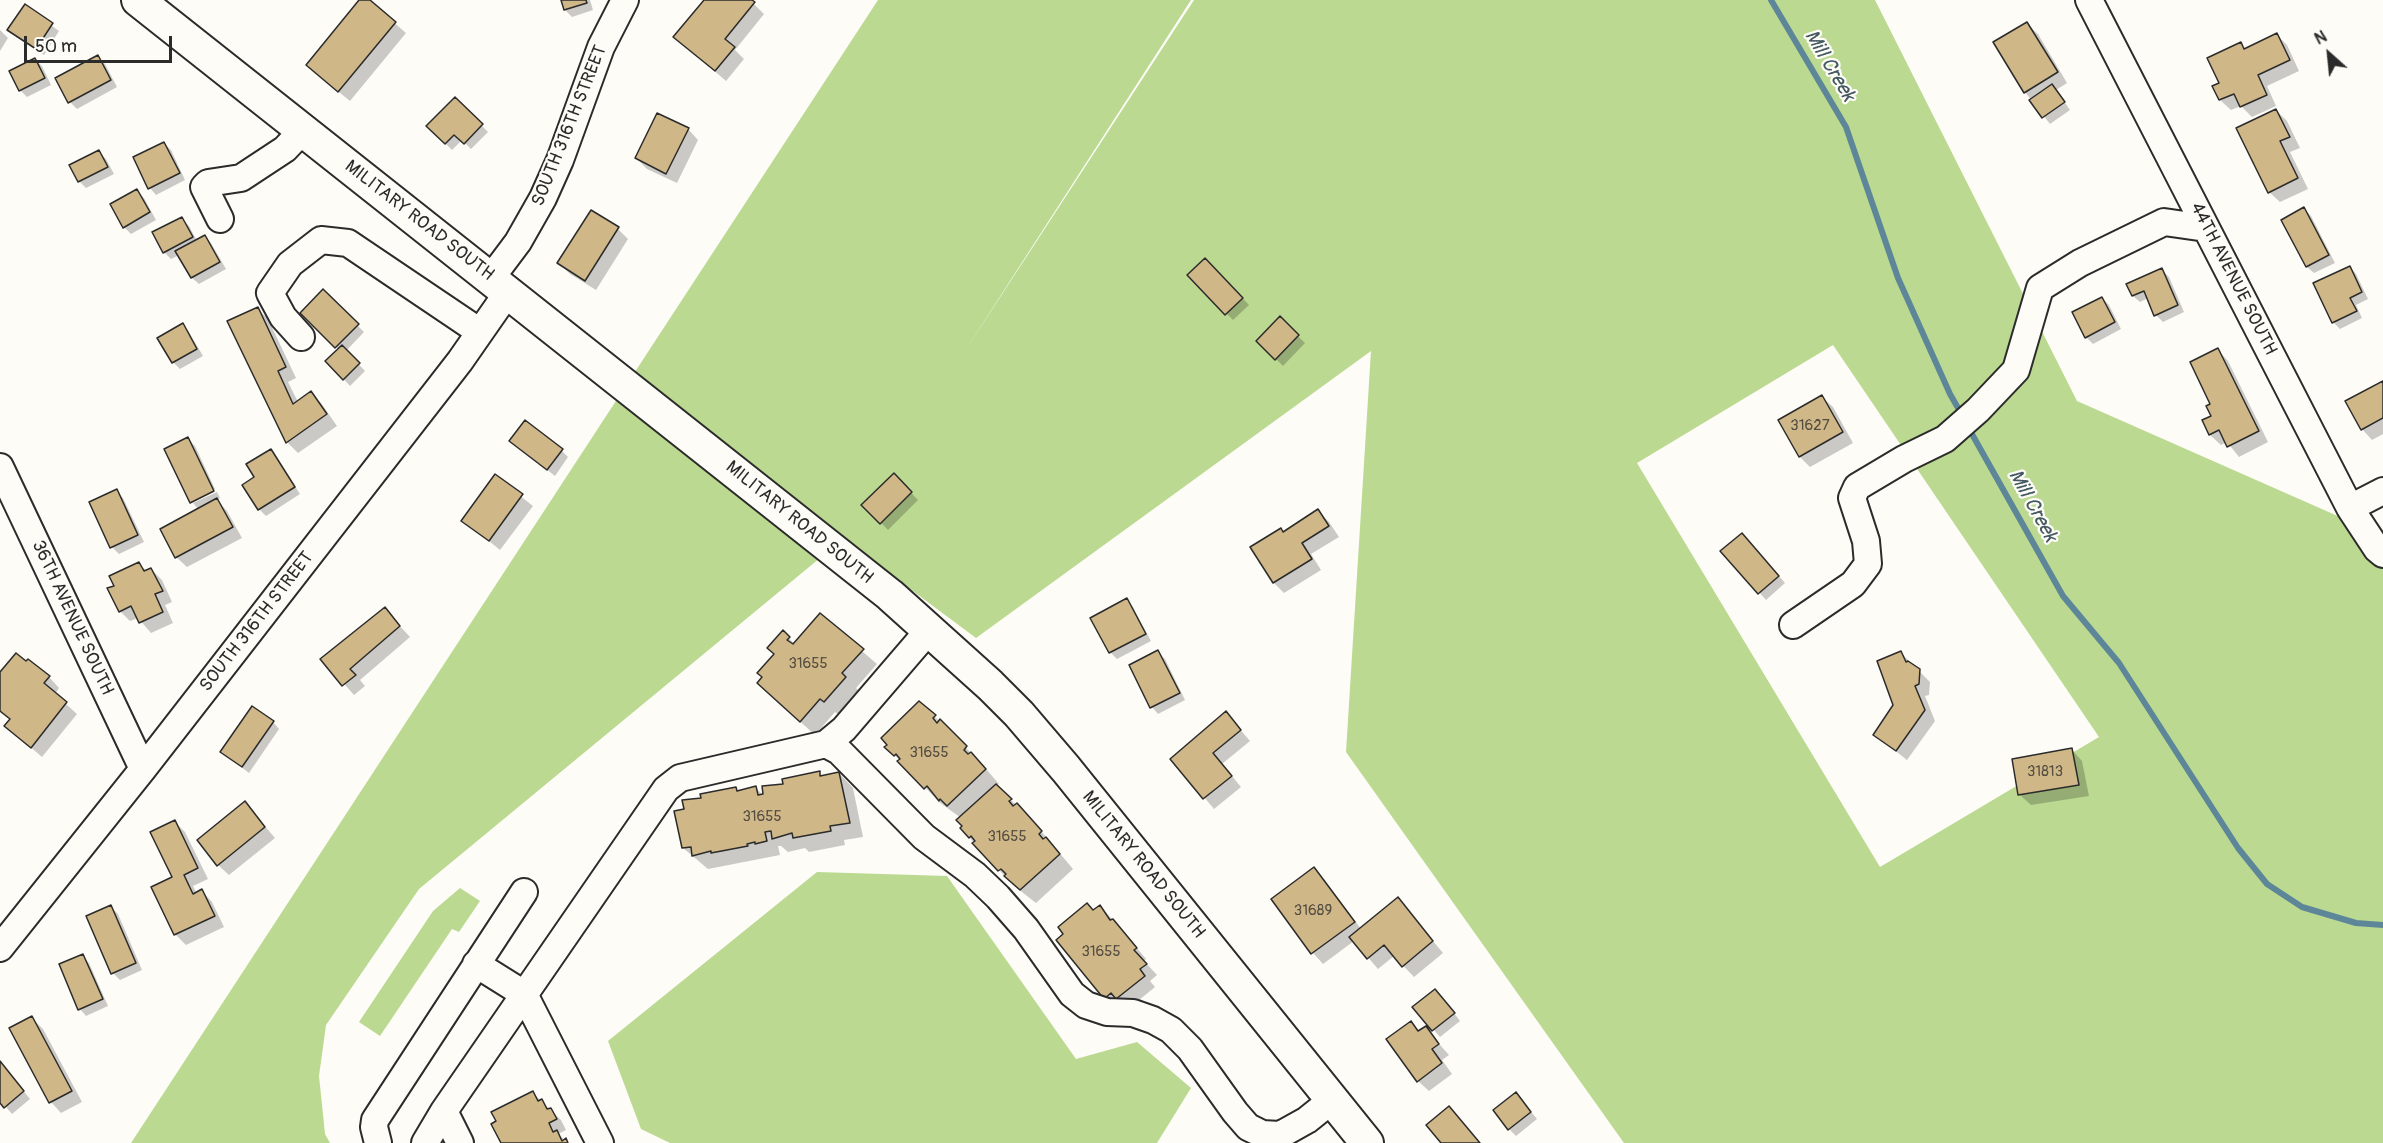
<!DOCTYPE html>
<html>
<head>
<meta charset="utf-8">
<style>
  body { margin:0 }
  #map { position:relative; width:2383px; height:1143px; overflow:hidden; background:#fdfcf7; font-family:Pangolin,sans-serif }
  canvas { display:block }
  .north { position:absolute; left:2299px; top:24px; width:60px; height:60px; -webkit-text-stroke:4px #fdfcf7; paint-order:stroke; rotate:333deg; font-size:16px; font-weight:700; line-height:24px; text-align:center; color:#2b2b2b }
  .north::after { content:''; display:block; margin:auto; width:21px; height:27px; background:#2b2b2b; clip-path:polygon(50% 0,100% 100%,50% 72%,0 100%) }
  .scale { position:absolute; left:24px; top:36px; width:148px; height:27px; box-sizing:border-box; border:3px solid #2b2b2b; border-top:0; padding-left:8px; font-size:18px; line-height:21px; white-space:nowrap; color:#2b2b2b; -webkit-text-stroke:4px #fdfcf7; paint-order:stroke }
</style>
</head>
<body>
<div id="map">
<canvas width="2383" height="1143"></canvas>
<div class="north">N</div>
<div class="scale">50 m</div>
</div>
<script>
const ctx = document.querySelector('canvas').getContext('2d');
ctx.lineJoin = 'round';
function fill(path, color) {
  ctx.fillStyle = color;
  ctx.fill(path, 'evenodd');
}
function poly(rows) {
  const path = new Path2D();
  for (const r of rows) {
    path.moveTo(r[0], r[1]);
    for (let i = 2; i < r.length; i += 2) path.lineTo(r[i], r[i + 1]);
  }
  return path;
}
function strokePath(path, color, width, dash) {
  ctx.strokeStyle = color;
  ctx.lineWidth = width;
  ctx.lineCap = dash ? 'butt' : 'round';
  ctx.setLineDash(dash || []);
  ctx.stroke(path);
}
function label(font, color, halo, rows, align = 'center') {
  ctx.font = font + ' Pangolin,sans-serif';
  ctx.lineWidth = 4.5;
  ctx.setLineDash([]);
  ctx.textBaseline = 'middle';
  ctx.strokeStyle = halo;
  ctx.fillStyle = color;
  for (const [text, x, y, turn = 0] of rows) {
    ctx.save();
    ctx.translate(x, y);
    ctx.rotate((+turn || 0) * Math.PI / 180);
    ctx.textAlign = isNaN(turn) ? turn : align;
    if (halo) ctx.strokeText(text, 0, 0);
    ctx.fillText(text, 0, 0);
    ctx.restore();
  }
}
fill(poly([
  [878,0,1191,0,963,354,1194,0,1875,0,2077,401,2383,536,2383,1143,1624,1143,1346,752,1371,351,976,638,843,539,419,889,326,1025,319,1076,325,1134,330,1143,131,1143],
  [1833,345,2099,737,1880,867,1637,463],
  [817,872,947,876,1076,1059,1137,1042,1191,1088,1157,1143,670,1143,641,1129,608,1041],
  [460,888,480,901,459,932,452,929,380,1036,359,1022,433,911]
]), '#bbd991');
fill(poly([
  [361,0,368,0,406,33,350,101,318,75],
  [562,0,590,0,593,10,572,17,565,10],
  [706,0,750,0,764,14,735,50,744,59,726,81,675,37],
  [25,6,59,31,44,55,9,30],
  [2027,24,2038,34,2067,83,2056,90,2070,110,2050,124,2025,92],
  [0,30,8,38,0,51],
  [2277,35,2287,45,2299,71,2267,86,2276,106,2252,117,2241,106,2231,110,2220,100,2214,87,2221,83,2240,44,2246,50],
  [98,57,105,64,117,87,77,109,70,102],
  [35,60,42,66,51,85,27,97,20,90],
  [455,99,488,132,471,149,462,140,452,150,428,126],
  [2276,110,2287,121,2300,148,2290,152,2308,189,2280,202,2269,192],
  [688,129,698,140,677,183,647,169,636,158],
  [164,143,171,150,185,180,156,195,150,188],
  [99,152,106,159,114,174,86,188,79,181],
  [137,191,144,198,156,220,131,234,124,227],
  [2304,209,2311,216,2335,263,2314,273,2307,267,2283,221],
  [182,219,189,226,197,241,205,236,211,243,226,269,199,284,192,278,179,255,171,259,164,252],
  [618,229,628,239,596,290,570,274,559,263],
  [1205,260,1249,305,1233,320,1189,276],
  [2350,267,2356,274,2368,299,2356,305,2362,318,2340,329,2333,322],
  [2162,270,2169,277,2184,312,2163,322,2156,315,2148,298,2140,302,2133,296],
  [323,291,364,332,346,351,365,371,350,386,327,361,339,350,302,313],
  [2102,298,2109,305,2121,329,2093,344,2086,337],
  [258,309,268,319,296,378,288,382,298,402,311,393,321,403,337,426,298,453,287,442,229,322],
  [1280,319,1305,343,1283,366,1258,341],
  [183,325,189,332,203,356,180,369,173,362],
  [2218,350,2228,361,2268,442,2239,457,2227,442,2221,445,2210,435,2204,421,2213,416],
  [2383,383,2383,434,2372,440,2362,429],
  [1822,397,1833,407,1853,443,1810,467,1800,457,1780,420],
  [188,439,195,446,215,489,192,500,192,503,166,449],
  [518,447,562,451,568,457,555,476],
  [270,451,277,458,300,494,266,516,259,509,256,478],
  [894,475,918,500,888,530,864,505],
  [495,476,533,506,500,550,463,520],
  [116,491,123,498,144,542,119,554,112,547,91,503],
  [217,492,220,498,217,500,227,511,242,538,187,567,176,557,199,510,193,503],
  [1318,511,1329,522,1339,537,1311,554,1321,570,1284,593,1274,583,1283,533],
  [1749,541,1785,583,1766,600,1722,551],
  [139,564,147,571,151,569,162,580,172,602,165,605,173,623,151,633,138,618,130,621,120,611,116,586],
  [1127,600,1133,607,1151,641,1117,659,1110,652,1092,618],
  [384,609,410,637,360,680,365,686,354,695,322,659],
  [820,615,877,664,856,688,860,692,839,715,835,712,815,735,773,697,775,655,783,633,795,644],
  [1158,652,1165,659,1185,700,1158,714,1152,707],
  [1901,653,1930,682,1929,695,1925,696,1935,721,1907,760,1875,735,1895,705],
  [0,674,49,677,59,688,55,694,77,714,42,757,6,726,11,720,0,711],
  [926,708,980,762,999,784,996,786,1031,819,1073,869,1036,903,1013,885,974,843,962,828,964,826,961,818,939,802,887,747],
  [928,712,940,724,936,724],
  [1226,713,1250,741,1222,764,1241,787,1214,809,1172,759],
  [273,722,279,729,249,773,222,752],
  [2072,750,2082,761,2089,796,2031,805,2020,795,2014,760],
  [819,773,823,777,839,773,853,788,863,837,844,840,845,845,809,852,805,848,788,852,781,846,778,846,780,855,708,869,683,848,685,811,703,799,736,789,739,792,755,787,765,797,785,785],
  [245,803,275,838,229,875,218,865],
  [175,822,185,832,208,879,193,886,197,894,202,891,212,902,224,927,186,945,175,934],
  [1314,869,1324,879,1361,929,1398,899,1443,953,1414,977,1394,956,1378,969,1354,941,1323,964,1313,953,1273,899],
  [1100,906,1123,931,1146,959,1144,961,1157,975,1150,981,1155,987,1128,1009,1105,998,1093,912],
  [111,907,118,914,142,970,120,980,113,973],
  [82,956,89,963,108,1006,86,1016,80,1009],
  [1442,997,1460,1021,1440,1037,1414,1007],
  [32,1018,43,1029,82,1102,61,1113,51,1102],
  [1411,1023,1420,1032,1425,1028,1449,1055,1442,1060,1452,1074,1429,1091,1418,1081],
  [0,1062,30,1099,12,1114,0,1100],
  [533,1093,561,1120,566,1130,558,1134,568,1143,502,1143],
  [1522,1101,1537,1119,1516,1136,1509,1129]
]), '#0003');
strokePath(poly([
  [1771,0,1846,127,1898,278,1950,394,1962,415],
  [1968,427,2063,596,2119,663,2238,848,2267,884,2302,907,2356,923,2383,925]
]), '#5d8698', 6);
const building = poly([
  [359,0,370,0,396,22,338,92,306,65,359,0],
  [561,0,586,0,587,3,564,10,561,0],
  [704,0,752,0,755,2,725,39,735,47,715,71,673,37,704,0],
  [25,4,53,23,36,49,7,30,25,4],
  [2027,22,2058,72,2024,93,1993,42,2027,22],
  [2277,33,2290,60,2258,75,2267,95,2240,107,2234,94,2219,100,2212,86,2219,83,2207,58,2241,42,2244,49,2277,33],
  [98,55,111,80,68,103,55,78,98,55],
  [35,58,45,78,19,91,9,71,35,58],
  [2052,84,2065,102,2042,118,2029,100,2052,84],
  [455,97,483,124,464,144,454,135,445,144,426,126,455,97],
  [2276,109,2290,137,2280,141,2298,178,2268,193,2236,128,2276,109],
  [657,113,689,128,666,174,635,158,657,113],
  [164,142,180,173,148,189,133,157,164,142],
  [99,150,108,167,78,182,69,165,99,150],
  [137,189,150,212,123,228,110,204,137,189],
  [2304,207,2329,255,2306,267,2281,220,2304,207],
  [591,210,619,227,585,281,557,263,591,210],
  [182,217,193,237,163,253,152,232,182,217],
  [205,235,220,262,191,278,175,251,205,235],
  [1205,258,1243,298,1225,315,1187,275,1205,258],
  [2350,266,2362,292,2350,298,2357,311,2332,323,2313,283,2350,266],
  [2162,268,2178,305,2154,316,2144,291,2132,296,2126,284,2162,268],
  [323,289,359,324,335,348,300,313,323,289],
  [2102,297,2115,322,2085,338,2072,312,2102,297],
  [258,307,286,367,278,371,293,404,311,391,327,414,286,443,227,321,258,307],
  [1280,316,1299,335,1275,360,1256,341,1280,316],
  [183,323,197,349,172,363,157,338,183,323],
  [342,345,360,363,343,380,325,361,342,345],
  [2218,348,2259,431,2227,447,2219,430,2209,435,2202,420,2211,416,2206,406,2210,404,2190,362,2218,348],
  [2383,381,2383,418,2361,430,2345,401,2383,381],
  [1822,395,1843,432,1799,457,1778,420,1822,395],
  [525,420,563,449,547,470,509,441,525,420],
  [188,437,214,491,190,503,164,449,188,437],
  [271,449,295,487,258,510,242,485,254,477,246,464,271,449],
  [894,473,912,492,880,524,861,505,894,473],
  [495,474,523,494,489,541,461,521,495,474],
  [117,489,138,535,110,548,89,502,117,489],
  [217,498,233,527,175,558,160,529,217,498],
  [1318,509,1329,526,1302,543,1312,559,1273,583,1250,547,1281,528,1283,532,1318,509],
  [1742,533,1779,576,1758,594,1720,551,1742,533],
  [139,562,144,571,151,568,163,591,155,594,163,612,139,623,131,606,119,612,107,588,114,586,109,576,139,562],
  [1127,598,1146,634,1109,653,1090,618,1127,598],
  [385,607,400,626,350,669,356,675,342,686,320,659,385,607],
  [820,613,864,649,842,673,846,677,824,702,820,699,800,722,757,683,762,677,757,673,774,654,767,648,783,630,790,637,787,640,793,644,820,613],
  [1158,650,1180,693,1150,708,1129,665,1158,650],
  [1901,651,1906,662,1908,661,1920,669,1919,684,1915,686,1925,710,1896,751,1873,735,1893,705,1877,661,1901,651],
  [16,653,26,661,28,659,50,676,44,683,67,702,31,748,4,726,10,719,0,711,0,672,16,653],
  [919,701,936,715,933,718,937,723,940,719,967,746,964,750,968,754,971,752,986,769,947,806,940,799,939,801,927,786,924,789,897,761,900,759,896,754,894,756,884,747,887,745,881,738,919,701],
  [252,706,274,721,242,767,220,752,252,706],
  [1226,711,1241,730,1213,753,1232,776,1203,799,1170,759,1226,711],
  [2072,748,2079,785,2018,795,2012,759,2072,748],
  [820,771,820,776,839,772,850,823,830,826,831,831,793,838,792,833,772,839,771,831,765,832,767,841,755,844,755,842,747,844,748,846,711,853,711,851,692,856,691,847,682,848,674,811,684,809,682,800,701,798,700,794,736,787,737,791,756,786,758,795,763,794,762,786,783,784,782,779,820,771],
  [996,784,1012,799,1009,801,1013,806,1017,803,1042,831,1039,834,1043,839,1046,837,1060,854,1020,890,1004,876,1006,874,1001,869,998,871,972,843,975,841,971,836,969,838,960,828,962,826,956,820,996,784],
  [245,801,265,827,217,866,197,840,245,801],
  [175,820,198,868,184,875,193,894,202,889,215,916,174,935,151,887,172,877,150,832,175,820],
  [1314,867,1355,922,1311,954,1271,899,1314,867],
  [1398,897,1433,941,1402,967,1384,945,1367,959,1349,937,1398,897],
  [1087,903,1093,910,1100,905,1110,920,1113,919,1137,948,1134,950,1147,964,1140,969,1145,976,1116,999,1111,993,1104,999,1056,940,1063,934,1058,927,1087,903],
  [111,905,136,963,111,974,86,916,111,905],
  [83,954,103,999,78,1010,59,964,83,954],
  [1435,989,1455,1013,1432,1031,1412,1007,1435,989],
  [32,1016,72,1091,49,1103,9,1028,32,1016],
  [1411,1021,1418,1031,1426,1026,1439,1044,1432,1049,1442,1063,1417,1082,1386,1039,1411,1021],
  [0,1061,24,1091,4,1108,0,1103,0,1061],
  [533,1091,538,1101,542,1099,547,1109,551,1108,557,1119,549,1123,553,1132,557,1130,562,1141,566,1138,568,1143,501,1143,491,1124,496,1121,491,1112,533,1091],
  [1516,1092,1531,1112,1508,1130,1493,1110,1516,1092],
  [1449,1106,1480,1143,1441,1143,1426,1125,1449,1106]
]);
fill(building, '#d0b787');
strokePath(building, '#2b2b2b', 1.5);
const minor = poly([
  [2089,0,2350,508,2377,549,2383,554],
  [220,219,204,187,208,183,241,178,285,149,303,130],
  [491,278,518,242,543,198,560,160,601,47,625,0],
  [301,337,283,317,270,293,290,264,321,240,348,243,480,332],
  [0,467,143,769],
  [2350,508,2383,491],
  [1793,625,1853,584,1868,564,1866,541,1852,498,1857,487,1904,459,1945,439,1978,410,2016,370,2040,288,2080,263,2164,222,2206,228],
  [826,744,839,751,924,837,975,875,998,897,1026,929,1072,994,1086,1005,1107,1012,1133,1013,1153,1020,1171,1030,1190,1049,1235,1112,1248,1127,1262,1134,1280,1135,1307,1120,1332,1100],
  [0,948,143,769,460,361,508,292],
  [476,964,524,994,600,1143],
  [378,1143,374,1127,375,1120,524,892],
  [425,1143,444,1111],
  [460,1143,444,1111,666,789,680,778,826,744,844,729,929,630]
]);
const major = poly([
  [138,0,890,595,990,685,1019,714,1066,769,1367,1143]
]);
strokePath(minor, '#2b2b2b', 30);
strokePath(major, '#2b2b2b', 36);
strokePath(minor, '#fdfcf7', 26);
strokePath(major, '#fdfcf7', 32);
label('15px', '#544e42', null, [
  ["31627",1810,426],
  ["31655",808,664],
  ["31655",929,753],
  ["31813",2045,772],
  ["31655",762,817],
  ["31655",1007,837],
  ["31689",1313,911],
  ["31655",1101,952]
]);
label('18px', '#2b2b2b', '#fdfcf7', [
  ["SOUTH 316TH STREET",570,126,-68],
  ["MILITARY ROAD SOUTH",419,221,38],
  ["44TH AVENUE SOUTH",2233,279,63],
  ["MILITARY ROAD SOUTH",799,523,39],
  ["36TH AVENUE SOUTH",72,618,65],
  ["SOUTH 316TH STREET",257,622,-52],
  ["MILITARY ROAD SOUTH",1143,865,51]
]);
label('italic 20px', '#445961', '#fdfcf7', [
  ["Mill Creek",1829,66,59],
  ["Mill Creek",2032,506,61]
]);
</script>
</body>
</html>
